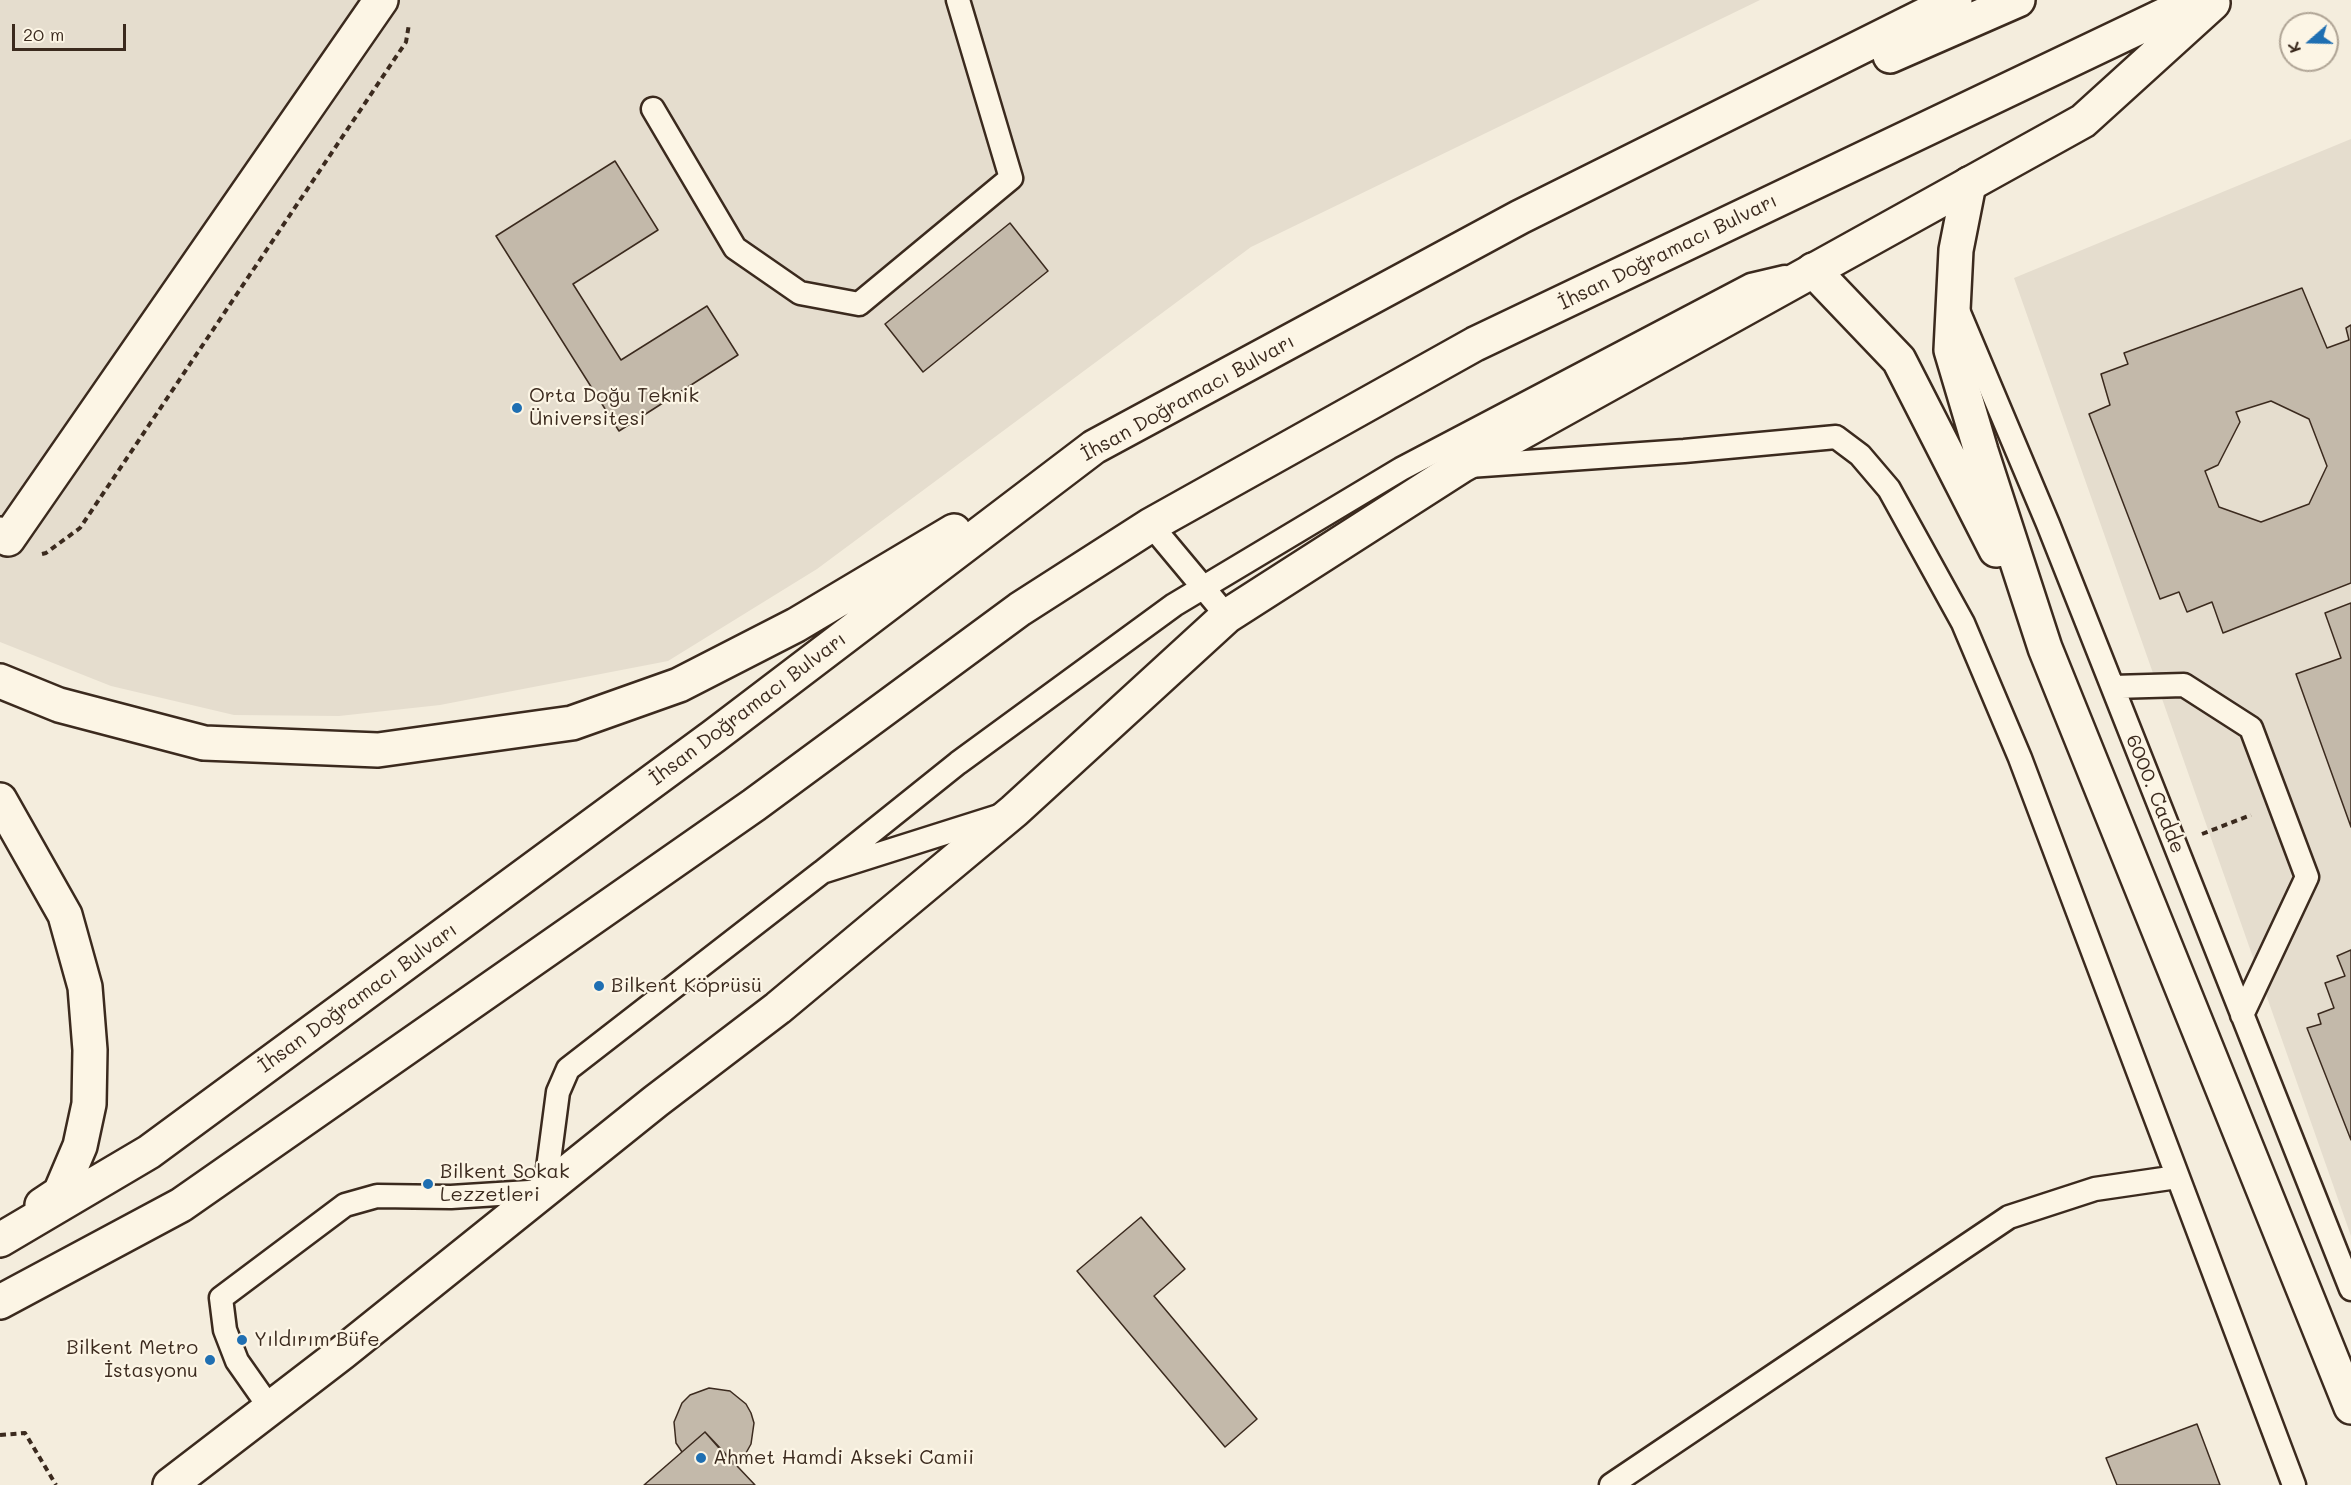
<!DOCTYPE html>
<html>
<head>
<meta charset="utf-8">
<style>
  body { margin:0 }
  #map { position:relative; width:2351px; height:1485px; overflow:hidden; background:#f4eddd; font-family:Mali,sans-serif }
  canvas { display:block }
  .north { position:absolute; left:2279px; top:12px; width:60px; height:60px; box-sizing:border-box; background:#fcf5e5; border:2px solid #afa495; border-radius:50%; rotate:250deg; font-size:16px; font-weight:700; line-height:24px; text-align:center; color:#3b2a1e }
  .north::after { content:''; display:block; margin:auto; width:21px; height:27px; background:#1f6fb2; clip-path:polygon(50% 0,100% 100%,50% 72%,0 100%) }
  .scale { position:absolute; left:12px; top:24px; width:114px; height:27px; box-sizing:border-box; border:3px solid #3b2a1e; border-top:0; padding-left:8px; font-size:18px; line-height:21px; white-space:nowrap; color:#3b2a1e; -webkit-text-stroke:4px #fcf5e5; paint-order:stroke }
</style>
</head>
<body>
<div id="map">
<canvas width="2351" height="1485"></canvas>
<div class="north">K</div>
<div class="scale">20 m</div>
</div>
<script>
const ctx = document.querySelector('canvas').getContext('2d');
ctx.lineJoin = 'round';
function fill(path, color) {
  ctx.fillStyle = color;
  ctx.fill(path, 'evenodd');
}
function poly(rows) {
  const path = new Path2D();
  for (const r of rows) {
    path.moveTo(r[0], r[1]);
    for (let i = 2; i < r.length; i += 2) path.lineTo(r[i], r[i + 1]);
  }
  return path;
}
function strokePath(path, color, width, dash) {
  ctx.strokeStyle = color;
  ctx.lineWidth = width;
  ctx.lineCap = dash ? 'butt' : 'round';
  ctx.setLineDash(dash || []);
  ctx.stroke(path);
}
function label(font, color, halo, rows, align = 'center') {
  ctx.font = font + ' Mali,sans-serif';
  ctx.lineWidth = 4.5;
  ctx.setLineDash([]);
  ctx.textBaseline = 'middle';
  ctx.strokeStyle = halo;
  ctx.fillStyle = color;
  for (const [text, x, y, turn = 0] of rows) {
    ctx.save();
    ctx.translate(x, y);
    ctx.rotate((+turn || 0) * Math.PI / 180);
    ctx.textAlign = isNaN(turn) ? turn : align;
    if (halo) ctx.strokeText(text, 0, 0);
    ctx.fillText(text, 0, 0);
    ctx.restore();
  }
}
fill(poly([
  [0,0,1760,0,1251,247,817,569,668,661,440,705,339,716,234,715,111,686,0,642],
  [2351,139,2351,1236,2014,278]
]), '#e5ddce');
const building = poly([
  [615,161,658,230,573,284,621,360,707,306,738,355,619,431,496,236,615,161],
  [1010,223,1048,271,923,372,885,324,1010,223],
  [2302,288,2327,348,2349,340,2346,328,2351,325,2351,583,2223,633,2212,602,2187,612,2179,592,2160,599,2089,414,2110,405,2101,374,2128,364,2124,353,2302,288],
  [2271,401,2309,419,2327,466,2309,504,2261,522,2219,507,2205,471,2218,465,2240,422,2236,412,2271,401],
  [2351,603,2351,827,2296,674,2341,658,2325,613,2351,603],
  [2351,950,2351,1140,2307,1028,2321,1024,2318,1014,2334,1008,2325,983,2345,976,2337,956,2351,950],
  [1141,1217,1185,1269,1154,1296,1257,1419,1225,1447,1077,1271,1141,1217],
  [709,1388,730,1391,746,1404,751,1413,754,1423,751,1444,746,1453,733,1464,705,1432,682,1452,676,1443,674,1422,682,1403,690,1395,709,1388],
  [2197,1424,2220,1485,2117,1485,2106,1458,2197,1424],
  [705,1432,755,1485,644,1485,682,1452,705,1432]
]);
fill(building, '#c3b9aa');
strokePath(building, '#3b2a1e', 1.5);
const lane = poly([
  [653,109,735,248,800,293,859,304,1011,178,958,0],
  [1957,308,2048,524,2351,1289],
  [1469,466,1684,451,1836,437,1860,455,1889,489,1963,623,2020,758,2294,1485],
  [1151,525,1227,616],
  [2113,687,2184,685,2251,728,2307,877,2242,1015],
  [822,872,958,763,1174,605,1401,469,1751,285,1785,277],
  [270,1408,237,1361,225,1330,221,1298,345,1205,377,1196,451,1197,545,1191,558,1092,568,1069,822,872,1002,815],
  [1611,1485,2009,1217,2095,1189,2177,1177]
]);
const street = poly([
  [0,534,8,539,381,0]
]);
const secondary = poly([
  [1969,184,1956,250,1951,350,1981,451,2045,648,2351,1407],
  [1813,270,1899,360,1996,550]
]);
const primary = poly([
  [1890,56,2018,0],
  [0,681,59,705,204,743,378,750,572,723,679,685,796,625,954,531],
  [0,800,65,915,85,987,90,1050,89,1104,80,1146,60,1193,42,1205],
  [0,1240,149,1152,714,736,1094,447,1520,217,1955,0],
  [0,1302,181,1205,754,805,1020,609,1151,525,1475,344,2196,0],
  [170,1485,342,1353,656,1101,778,1008,1014,811,1227,616,1461,466,2083,121,2213,3]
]);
strokePath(lane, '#3b2a1e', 27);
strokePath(street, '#3b2a1e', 38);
strokePath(secondary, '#3b2a1e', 38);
strokePath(primary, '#3b2a1e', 38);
strokePath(poly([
  [42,554,46,553,80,528,406,42,409,24],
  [2202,834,2251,815],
  [0,1435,25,1433,56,1485]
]), '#3b2a1e', 4, [6, 4.5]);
strokePath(lane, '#fcf5e5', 22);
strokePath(street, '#fcf5e5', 33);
strokePath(secondary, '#fcf5e5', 33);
strokePath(primary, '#fcf5e5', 33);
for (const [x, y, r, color] of [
  [517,408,6,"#1f6fb2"],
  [599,986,6,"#1f6fb2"],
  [428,1184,6,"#1f6fb2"],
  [242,1340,6,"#1f6fb2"],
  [210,1360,6,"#1f6fb2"],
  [701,1458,6,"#1f6fb2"]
]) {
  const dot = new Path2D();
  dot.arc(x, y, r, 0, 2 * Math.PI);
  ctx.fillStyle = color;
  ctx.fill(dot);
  strokePath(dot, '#fcf5e5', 2);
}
label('20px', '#3b2a1e', '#fcf5e5', [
  ["İhsan Doğramacı Bulvarı",1668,252,-26],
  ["İhsan Doğramacı Bulvarı",1188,398,-29],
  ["İhsan Doğramacı Bulvarı",748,709,-37],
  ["6000. Cadde",2155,794,68],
  ["İhsan Doğramacı Bulvarı",358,998,-36]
]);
label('20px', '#3b2a1e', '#fcf5e5', [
  ["Orta Doğu Teknik",529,396],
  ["Üniversitesi",529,419],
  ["Bilkent Köprüsü",611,986],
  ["Bilkent Sokak",440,1172],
  ["Lezzetleri",440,1195],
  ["Yıldırım Büfe",254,1340],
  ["Bilkent Metro",198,1348,"right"],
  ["İstasyonu",198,1371,"right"],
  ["Ahmet Hamdi Akseki Camii",713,1458]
], 'left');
</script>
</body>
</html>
